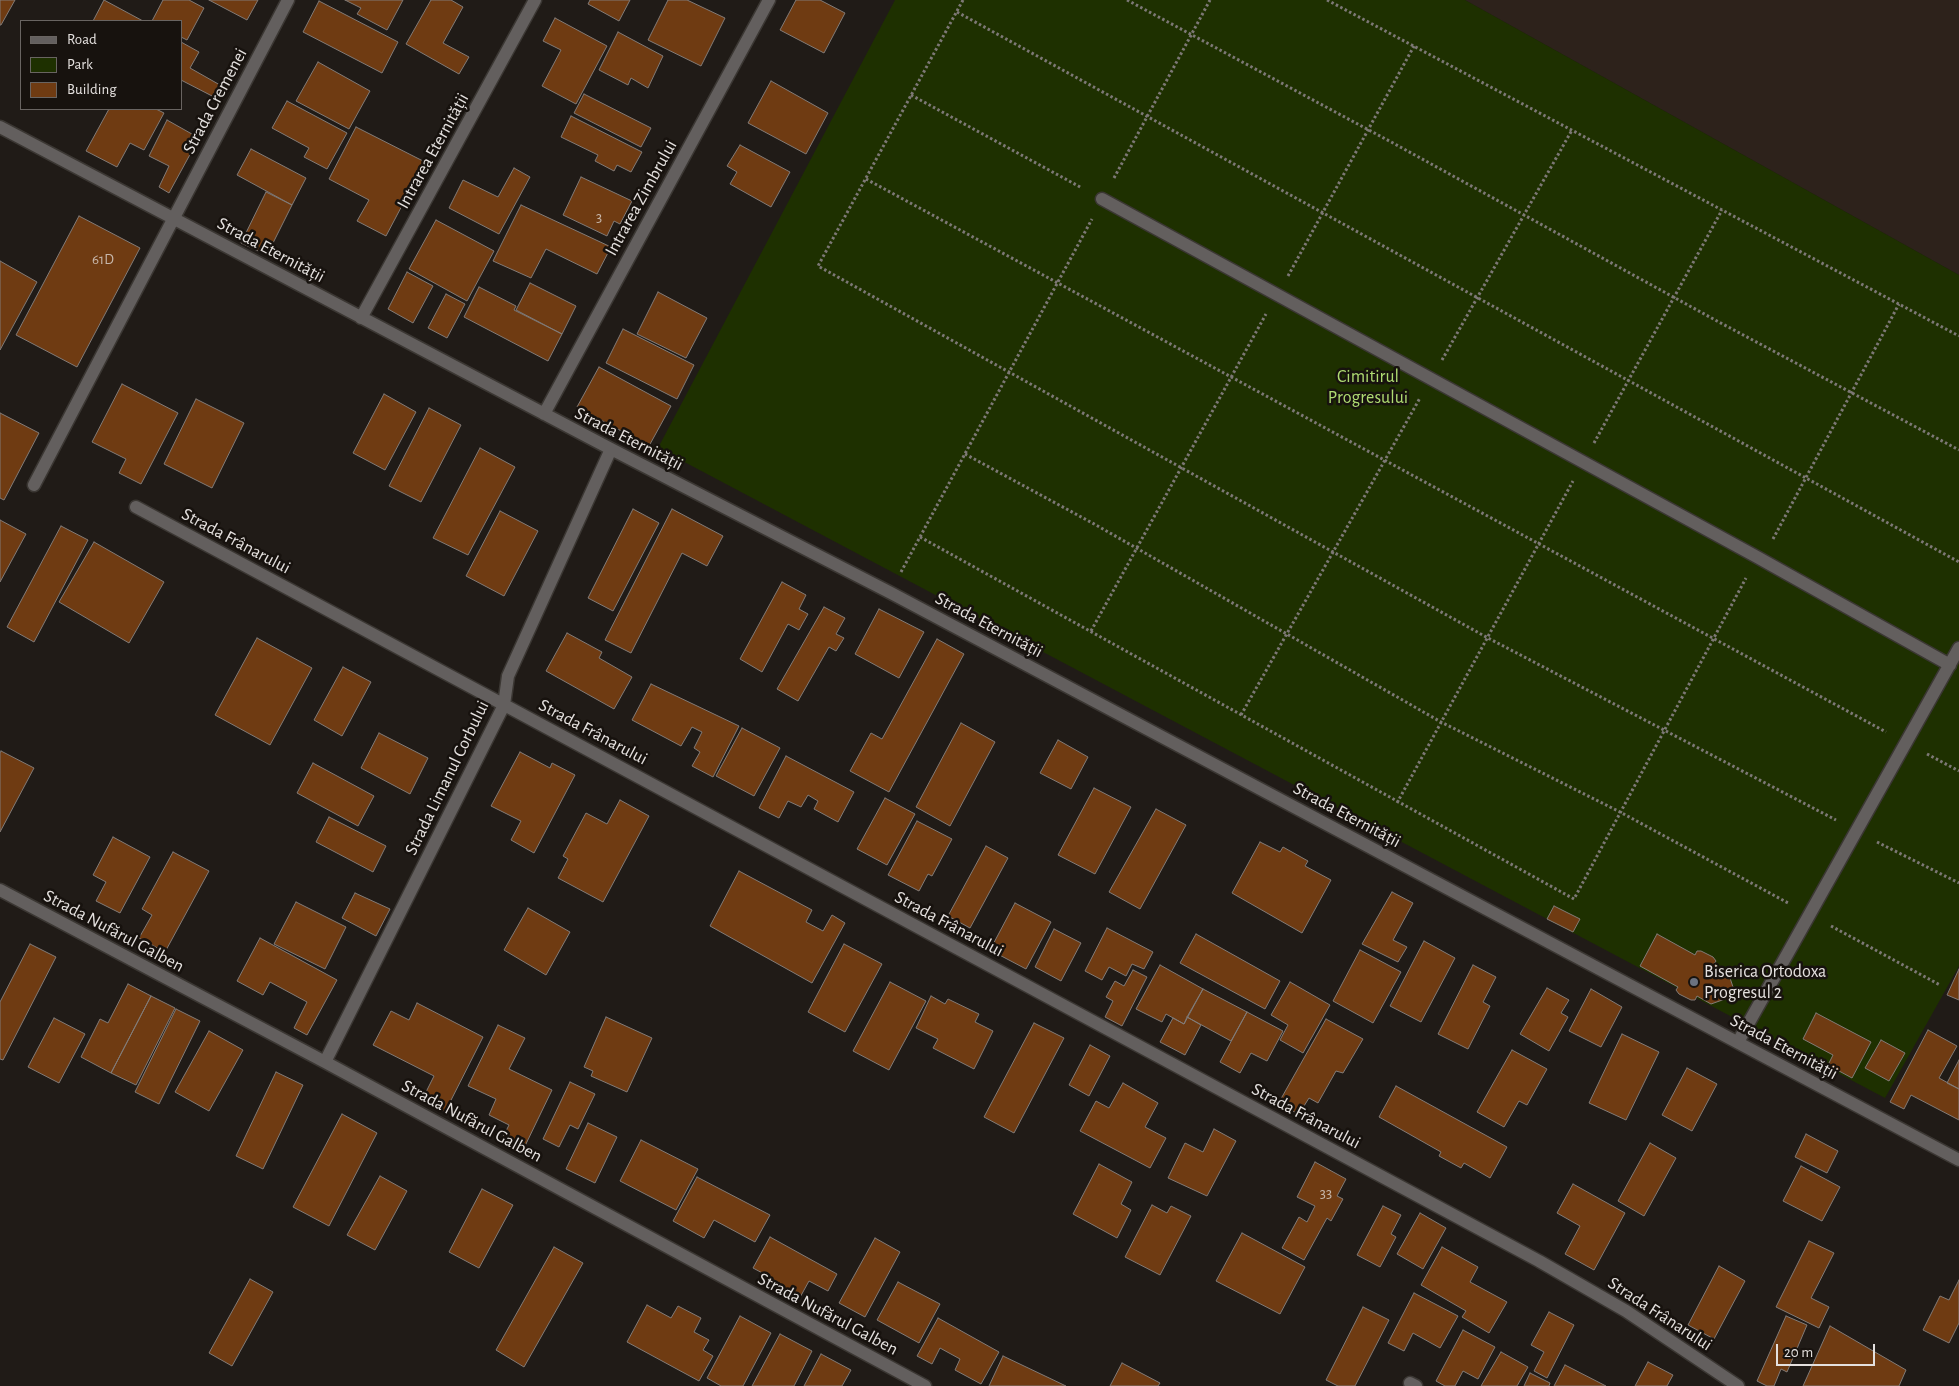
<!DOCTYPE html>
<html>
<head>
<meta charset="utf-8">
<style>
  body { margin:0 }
  #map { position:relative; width:1959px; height:1386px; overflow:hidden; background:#201b17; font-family:"Alegreya Sans",sans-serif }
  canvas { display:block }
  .legend { position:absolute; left:20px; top:20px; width:162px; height:90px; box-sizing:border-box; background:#17120e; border:1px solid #696461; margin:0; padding:6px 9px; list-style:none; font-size:15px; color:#e4e0de }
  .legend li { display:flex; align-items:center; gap:10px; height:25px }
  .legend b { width:25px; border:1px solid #696461 }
  .scale { position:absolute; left:1776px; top:1344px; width:99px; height:22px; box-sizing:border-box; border:2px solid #e4e0de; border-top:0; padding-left:6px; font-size:15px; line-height:18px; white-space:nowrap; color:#e4e0de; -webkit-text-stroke:4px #17120e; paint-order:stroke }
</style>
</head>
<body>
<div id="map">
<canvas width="1959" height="1386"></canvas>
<ul class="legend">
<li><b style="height:6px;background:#635f5e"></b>Road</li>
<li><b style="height:14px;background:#1e3000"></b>Park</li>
<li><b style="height:14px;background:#6f3b12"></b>Building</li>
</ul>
<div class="scale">20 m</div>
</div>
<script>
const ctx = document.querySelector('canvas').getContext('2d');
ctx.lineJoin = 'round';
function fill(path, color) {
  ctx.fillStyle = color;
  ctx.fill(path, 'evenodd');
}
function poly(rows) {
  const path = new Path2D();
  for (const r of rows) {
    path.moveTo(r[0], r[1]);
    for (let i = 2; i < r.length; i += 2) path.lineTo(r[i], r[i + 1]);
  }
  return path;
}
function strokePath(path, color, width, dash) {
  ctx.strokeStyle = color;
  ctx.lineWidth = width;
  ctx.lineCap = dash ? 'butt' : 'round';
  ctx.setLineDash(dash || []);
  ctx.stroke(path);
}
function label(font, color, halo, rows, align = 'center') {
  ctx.font = font + ' "Alegreya Sans",sans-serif';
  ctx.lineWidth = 5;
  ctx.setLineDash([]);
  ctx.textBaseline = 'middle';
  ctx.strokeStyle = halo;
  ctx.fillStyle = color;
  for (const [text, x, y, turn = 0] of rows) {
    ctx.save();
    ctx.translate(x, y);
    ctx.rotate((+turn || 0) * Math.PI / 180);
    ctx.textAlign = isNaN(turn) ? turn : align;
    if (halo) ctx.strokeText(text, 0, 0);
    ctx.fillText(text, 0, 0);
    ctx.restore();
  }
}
fill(poly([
  [1465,0,1959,0,1959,275]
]), '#2d221b');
fill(poly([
  [895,0,1465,0,1959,275,1959,966,1885,1098,658,448]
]), '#1e3000');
const building = poly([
  [0,0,15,0,1,25,0,25,0,0],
  [104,0,143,21,93,21,104,0],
  [163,0,189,0,204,8,187,40,181,37,181,21,152,21,163,0],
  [209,0,258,0,247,20,209,0],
  [345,0,403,0,387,30,357,14,361,8,345,0],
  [431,0,451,0,463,7,443,43,469,57,459,74,406,44,431,0],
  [590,0,630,0,619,21,588,4,590,0],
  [668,0,687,0,725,18,701,66,648,40,668,0],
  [796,0,820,0,845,13,824,53,780,30,796,0],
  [319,1,398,42,382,73,303,32,319,1],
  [555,18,607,46,576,104,542,86,561,50,543,41,555,18],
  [618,32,663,56,648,88,631,78,628,85,599,70,618,32],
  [181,42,199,52,190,68,220,85,214,97,181,80,181,42],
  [318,62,370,91,349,129,296,101,318,62],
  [771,81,828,113,806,154,748,123,771,81],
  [584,94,651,128,641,147,574,113,584,94],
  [287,101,347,133,327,169,304,157,309,148,272,128,287,101],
  [109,109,156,109,164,113,144,150,130,143,117,167,86,151,109,109],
  [571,116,642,152,631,172,617,165,614,171,595,161,598,155,561,137,571,116],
  [167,120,199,138,169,193,159,187,169,166,149,156,167,120],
  [356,127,425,162,386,236,357,221,369,200,329,179,356,127],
  [740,145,790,172,771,207,730,184,737,172,727,166,740,145],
  [251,149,306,178,292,205,237,175,251,149],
  [514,168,530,177,499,234,449,208,463,180,498,197,514,168],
  [581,177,632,201,620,224,614,221,607,236,563,215,581,177],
  [266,192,292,205,267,255,241,243,266,192],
  [521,205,611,247,597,274,546,249,531,278,493,261,521,205],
  [79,216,140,248,77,367,16,335,79,216],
  [436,220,494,251,467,301,409,269,436,220],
  [0,261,37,282,0,350,0,261],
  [407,272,433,286,413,323,388,309,407,272],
  [530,283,576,306,562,334,516,310,530,283],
  [479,287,516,306,514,310,562,334,548,361,464,317,479,287],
  [658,292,707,318,686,358,637,334,658,292],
  [446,294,465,304,447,338,428,328,446,294],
  [623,329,694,365,677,399,606,363,623,329],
  [599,367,671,406,649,446,577,407,599,367],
  [122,384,178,413,141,484,119,473,126,459,92,442,122,384],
  [384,394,416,412,385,470,353,453,384,394],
  [196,399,244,423,212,488,164,464,196,399],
  [429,408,461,425,421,502,389,486,429,408],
  [0,413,39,433,4,500,0,498,0,413],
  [480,448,515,467,468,555,433,538,480,448],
  [633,509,659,523,613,611,588,598,633,509],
  [672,509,723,536,707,566,682,553,631,653,605,640,672,509],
  [500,511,538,531,504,596,466,576,500,511],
  [0,520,26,534,0,582,0,520],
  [61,526,88,540,34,642,7,627,61,526],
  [94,542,164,582,129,643,59,602,94,542],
  [782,582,806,595,799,609,808,614,799,630,788,624,762,672,740,659,782,582],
  [824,607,845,618,836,634,844,638,836,651,829,647,798,701,777,689,824,607],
  [879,609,924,632,899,678,855,654,879,609],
  [567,633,602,652,599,658,632,677,614,709,546,671,567,633],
  [257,638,312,668,270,745,215,715,257,638],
  [937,639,964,654,889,792,850,771,871,733,882,739,937,639],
  [343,667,371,682,342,736,314,720,343,667],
  [651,684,739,726,713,777,692,766,700,752,694,748,702,732,692,727,681,746,632,720,651,684],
  [961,723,995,742,950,826,916,807,961,723],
  [742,728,780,748,754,796,716,776,742,728],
  [379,733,428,758,410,794,361,768,379,733],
  [1058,740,1088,757,1071,789,1040,773,1058,740],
  [1,751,34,768,0,832,0,753,1,751],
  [520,752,550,768,552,763,575,775,534,853,511,840,521,821,491,806,520,752],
  [786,756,854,792,838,822,814,809,818,801,808,795,801,807,788,801,779,818,759,808,786,756],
  [313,763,374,796,358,826,297,793,313,763],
  [1094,788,1131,807,1095,874,1058,855,1094,788],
  [885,798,915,814,887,865,857,849,885,798],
  [620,800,649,816,603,902,558,878,568,859,563,856,586,813,607,824,620,800],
  [1156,809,1186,825,1140,909,1109,892,1156,809],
  [329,817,386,846,373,872,316,842,329,817],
  [917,821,952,839,932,876,928,874,919,891,888,875,917,821],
  [113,837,150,857,120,913,96,901,106,882,93,875,113,837],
  [1260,842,1280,852,1283,847,1308,861,1305,866,1331,880,1302,933,1232,893,1260,842],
  [986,846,1008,858,970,928,948,916,986,846],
  [173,852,209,871,165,952,139,938,152,915,142,909,173,852],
  [739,871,812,910,806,922,823,931,832,915,845,923,812,983,710,926,739,871],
  [1392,892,1413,903,1393,940,1407,947,1398,962,1362,944,1392,892],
  [355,893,390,909,376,936,342,918,355,893],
  [296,902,346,927,325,969,274,944,296,902],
  [1015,903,1051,922,1026,969,990,950,1015,903],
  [1554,906,1580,919,1573,932,1547,919,1554,906],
  [528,908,570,932,546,975,504,950,528,908],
  [1107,928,1153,952,1144,969,1132,964,1126,976,1109,967,1102,980,1085,971,1107,928],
  [1054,929,1081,943,1061,981,1035,967,1054,929],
  [1196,934,1280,981,1265,1009,1180,963,1196,934],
  [1657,934,1695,955,1697,951,1701,951,1713,957,1716,961,1714,964,1728,972,1733,987,1728,998,1711,1004,1697,996,1695,1000,1691,1000,1679,994,1676,990,1678,987,1640,966,1657,934],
  [260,938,337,980,307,1035,294,1028,307,1002,270,982,263,995,237,981,260,938],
  [1424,941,1455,958,1421,1022,1390,1006,1424,941],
  [30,944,56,957,3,1060,0,1059,0,1002,30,944],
  [844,944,882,964,845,1032,808,1012,844,944],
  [1360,950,1401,972,1373,1023,1333,1001,1360,950],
  [1160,965,1203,989,1184,1024,1166,1014,1162,1022,1136,1009,1160,965],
  [1473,965,1496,977,1483,1002,1490,1006,1468,1049,1438,1034,1473,965],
  [1959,969,1959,1000,1947,995,1959,969],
  [1133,970,1147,977,1122,1026,1105,1017,1113,1001,1106,997,1115,981,1124,986,1133,970],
  [890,982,926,1001,889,1070,853,1051,890,982],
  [1290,982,1330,1005,1303,1053,1280,1040,1288,1025,1271,1015,1290,982],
  [128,984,151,996,111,1073,81,1057,100,1019,108,1023,128,984],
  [1547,988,1569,1000,1561,1013,1568,1017,1549,1051,1520,1034,1547,988],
  [1203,989,1247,1012,1231,1041,1187,1017,1203,989],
  [1591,989,1622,1007,1601,1047,1569,1031,1591,989],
  [151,996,175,1008,136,1085,111,1073,151,996],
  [931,996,945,1004,948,999,979,1014,975,1022,993,1031,974,1069,933,1048,938,1039,916,1028,931,996],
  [417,1003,483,1037,445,1112,422,1100,434,1076,373,1045,391,1011,409,1020,417,1003],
  [176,1009,200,1021,159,1104,135,1092,176,1009],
  [1247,1012,1283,1031,1267,1061,1251,1053,1240,1073,1220,1062,1247,1012],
  [1816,1013,1871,1042,1852,1078,1828,1065,1833,1055,1803,1039,1816,1013],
  [606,1017,652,1038,627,1092,591,1076,593,1071,584,1067,606,1017],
  [1187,1017,1201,1025,1185,1055,1160,1042,1173,1018,1184,1024,1187,1017],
  [54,1018,85,1034,59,1083,28,1067,54,1018],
  [1326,1019,1363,1039,1343,1073,1336,1071,1318,1103,1309,1098,1299,1114,1278,1104,1326,1019],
  [1034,1023,1064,1038,1014,1133,984,1117,1034,1023],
  [498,1025,525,1038,509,1069,552,1090,524,1148,503,1137,509,1125,489,1115,496,1099,468,1086,498,1025],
  [1928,1030,1957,1046,1939,1078,1959,1089,1959,1120,1911,1095,1904,1109,1890,1102,1928,1030],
  [209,1031,243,1050,209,1111,175,1092,209,1031],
  [1622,1034,1659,1052,1626,1120,1589,1103,1622,1034],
  [1881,1040,1905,1053,1889,1081,1865,1068,1881,1040],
  [1090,1045,1110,1056,1089,1096,1069,1085,1090,1045],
  [1512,1050,1547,1069,1527,1105,1519,1101,1504,1127,1477,1112,1512,1050],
  [1959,1060,1959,1089,1947,1083,1959,1060],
  [1687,1068,1717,1084,1692,1131,1662,1115,1687,1068],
  [276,1072,303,1085,263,1169,236,1156,276,1072],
  [570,1082,595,1094,578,1129,570,1125,559,1147,543,1139,570,1082],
  [1123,1083,1158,1103,1145,1127,1166,1138,1150,1168,1080,1131,1096,1101,1109,1108,1123,1083],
  [1396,1086,1507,1147,1490,1178,1464,1163,1461,1168,1439,1156,1441,1152,1379,1117,1396,1086],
  [342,1114,377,1133,329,1226,293,1207,342,1114],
  [588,1123,617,1137,595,1183,566,1169,588,1123],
  [1214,1129,1236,1141,1207,1196,1168,1178,1185,1143,1203,1152,1214,1129],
  [1806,1134,1838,1151,1827,1173,1795,1157,1806,1134],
  [641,1140,698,1169,676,1210,620,1181,641,1140],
  [1650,1143,1676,1158,1644,1216,1618,1201,1650,1143],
  [1315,1162,1346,1179,1337,1196,1343,1199,1331,1221,1327,1218,1304,1260,1282,1248,1299,1217,1307,1222,1315,1206,1297,1197,1315,1162],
  [1099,1164,1132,1182,1121,1204,1131,1210,1117,1238,1073,1214,1099,1164],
  [1801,1166,1840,1187,1822,1221,1783,1201,1801,1166],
  [380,1176,407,1191,375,1250,347,1235,380,1176],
  [697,1177,770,1215,755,1242,714,1220,704,1238,673,1221,697,1177],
  [1573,1184,1625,1213,1594,1270,1565,1254,1580,1226,1557,1213,1573,1184],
  [482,1189,513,1205,479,1268,449,1252,482,1189],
  [1152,1205,1167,1213,1171,1206,1191,1216,1160,1275,1125,1257,1152,1205],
  [1383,1206,1401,1215,1391,1234,1396,1237,1380,1267,1357,1255,1383,1206],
  [1420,1213,1446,1228,1423,1269,1397,1254,1420,1213],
  [1242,1233,1305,1267,1280,1314,1216,1281,1242,1233],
  [770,1237,837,1274,828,1291,809,1281,798,1301,764,1283,768,1276,753,1268,770,1237],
  [875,1238,900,1252,865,1317,839,1303,875,1238],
  [1809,1241,1834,1253,1811,1298,1829,1307,1819,1328,1776,1307,1809,1241],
  [554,1247,583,1263,524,1367,496,1350,554,1247],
  [1442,1247,1478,1267,1470,1282,1507,1302,1489,1333,1462,1317,1466,1311,1421,1285,1442,1247],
  [1719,1266,1745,1281,1714,1339,1688,1325,1719,1266],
  [250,1279,273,1292,232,1366,209,1353,250,1279],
  [1959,1280,1959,1323,1949,1343,1923,1330,1940,1296,1949,1300,1959,1280],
  [898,1282,940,1304,919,1343,877,1320,898,1282],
  [1414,1293,1458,1316,1440,1348,1413,1333,1404,1351,1388,1343,1414,1293],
  [647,1305,671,1318,678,1306,701,1318,694,1332,709,1340,703,1350,713,1356,699,1381,627,1342,647,1305],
  [1363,1307,1389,1320,1355,1386,1338,1386,1326,1380,1363,1307],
  [1549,1312,1574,1325,1547,1378,1534,1371,1544,1352,1531,1345,1549,1312],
  [740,1316,771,1333,743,1386,721,1386,707,1378,740,1316],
  [1786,1316,1807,1325,1787,1372,1781,1369,1774,1386,1767,1386,1757,1381,1786,1316],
  [938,1318,999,1352,981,1384,955,1370,960,1359,940,1348,932,1364,917,1356,938,1318],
  [1830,1326,1906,1370,1899,1386,1803,1386,1830,1326],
  [1463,1330,1495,1347,1478,1379,1463,1371,1455,1386,1445,1386,1436,1381,1463,1330],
  [780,1334,812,1351,794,1386,752,1386,780,1334],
  [1501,1352,1528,1367,1517,1386,1481,1386,1501,1352],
  [821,1354,851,1370,842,1386,804,1386,821,1354],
  [1003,1356,1066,1386,989,1386,1003,1356],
  [1648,1362,1673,1375,1667,1386,1635,1386,1648,1362],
  [1122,1363,1160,1383,1158,1386,1110,1386,1122,1363],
  [1565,1365,1606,1386,1554,1386,1565,1365],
  [1530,1373,1550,1383,1549,1386,1524,1386,1530,1373]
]);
fill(building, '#6f3b12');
strokePath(building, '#827b77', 1);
const lane = poly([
  [1102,199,1757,557,1950,665],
  [1738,1042,1959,648]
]);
const street = poly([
  [0,127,611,449,891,593,1959,1160],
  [361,318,535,0],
  [544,414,769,0],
  [34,485,288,0],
  [136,507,1539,1261,1626,1311,1738,1386],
  [0,890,325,1062,925,1386],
  [325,1062,504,705,508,676,611,449],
  [1410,1383,1416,1386]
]);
strokePath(lane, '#3b3733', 15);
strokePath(street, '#3b3733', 15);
strokePath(poly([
  [963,0,818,266,1488,638,1836,820],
  [1127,0,1393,143,1717,321,1959,450],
  [1327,0,1959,336],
  [957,12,1959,562],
  [911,95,1082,188],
  [1114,178,1210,0],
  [866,179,1886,732],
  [1288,276,1414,46],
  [1442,360,1572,130],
  [1594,443,1722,210],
  [965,454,1096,525,1441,722,1620,812,1790,904],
  [920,537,1574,899,1746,578],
  [1773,539,1899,304],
  [901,572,1092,219],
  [1091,631,1266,314],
  [1241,715,1420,398],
  [1927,754,1959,771],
  [1397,803,1573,481],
  [1877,842,1959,883],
  [1831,926,1940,985]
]), '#7d7875', 3, [2.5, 2.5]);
strokePath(lane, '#635f5e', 12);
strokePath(street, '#635f5e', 12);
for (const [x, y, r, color] of [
  [1694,982,5,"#6b7280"]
]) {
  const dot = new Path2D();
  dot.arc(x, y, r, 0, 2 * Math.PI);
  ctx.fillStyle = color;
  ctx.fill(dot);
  strokePath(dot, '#17120e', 2);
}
label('15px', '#c7b7ab', null, [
  ["3",599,217],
  ["61D",103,259],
  ["33",1326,1193]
]);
label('18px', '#e4e0de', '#17120e', [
  ["Strada Cremenei",215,101,-62],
  ["Intrarea Eternității",433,151,-61],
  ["Intrarea Zimbrului",641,198,-61],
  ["Strada Eternității",271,250,28],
  ["Strada Eternității",629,439,27],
  ["Strada Frânarului",236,541,28],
  ["Strada Eternității",989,625,28],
  ["Strada Frânarului",593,732,28],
  ["Strada Limanul Corbului",447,778,-64],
  ["Strada Eternității",1347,815,28],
  ["Strada Frânarului",949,924,28],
  ["Strada Nufărul Galben",114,931,28],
  ["Strada Eternității",1784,1047,28],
  ["Strada Frânarului",1306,1116,28],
  ["Strada Nufărul Galben",472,1121,28],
  ["Strada Nufărul Galben",828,1314,28],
  ["Strada Frânarului",1660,1314,33]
]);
label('18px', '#afdb72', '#17120e', [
  ["Cimitirul",1368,377],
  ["Progresului",1368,398]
]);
label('18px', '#e4e0de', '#17120e', [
  ["Biserica Ortodoxa",1704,972],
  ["Progresul 2",1704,993]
], 'left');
</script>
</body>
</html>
